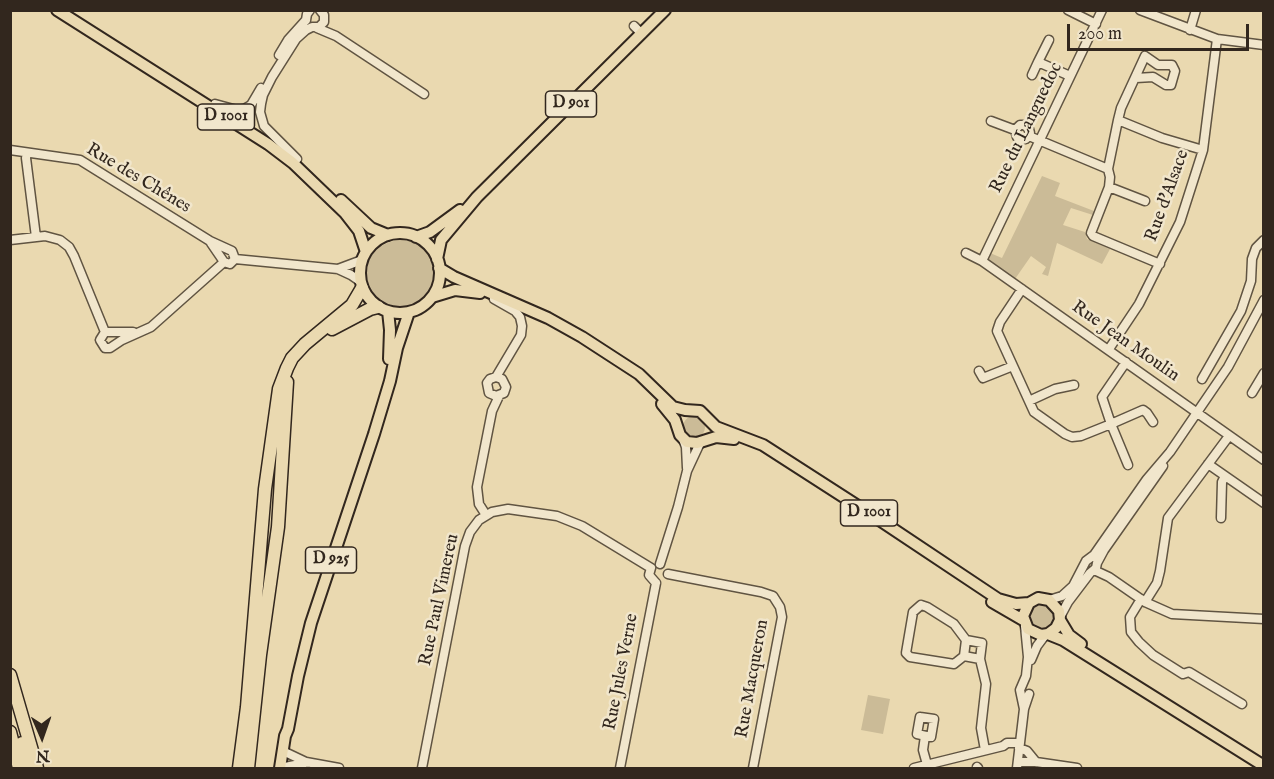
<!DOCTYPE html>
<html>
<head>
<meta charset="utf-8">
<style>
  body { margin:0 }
  #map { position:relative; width:1274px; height:779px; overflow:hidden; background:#ead9b0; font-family:"IM FELL English",serif }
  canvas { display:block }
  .frame { position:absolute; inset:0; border:12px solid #32271e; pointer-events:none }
  .north { position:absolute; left:12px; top:707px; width:60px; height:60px; -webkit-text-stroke:4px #f1e6cc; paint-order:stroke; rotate:178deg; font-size:16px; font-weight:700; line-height:24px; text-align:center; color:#32271e }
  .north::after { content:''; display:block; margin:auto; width:21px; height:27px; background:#32271e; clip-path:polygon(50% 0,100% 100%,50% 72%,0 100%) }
  .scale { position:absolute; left:1067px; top:24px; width:182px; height:27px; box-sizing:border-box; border:3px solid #32271e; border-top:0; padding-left:8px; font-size:18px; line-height:21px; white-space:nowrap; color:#32271e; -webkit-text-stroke:4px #f1e6cc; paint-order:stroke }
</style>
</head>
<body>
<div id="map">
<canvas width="1274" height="779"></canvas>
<div class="frame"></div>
<div class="north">N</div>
<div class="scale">200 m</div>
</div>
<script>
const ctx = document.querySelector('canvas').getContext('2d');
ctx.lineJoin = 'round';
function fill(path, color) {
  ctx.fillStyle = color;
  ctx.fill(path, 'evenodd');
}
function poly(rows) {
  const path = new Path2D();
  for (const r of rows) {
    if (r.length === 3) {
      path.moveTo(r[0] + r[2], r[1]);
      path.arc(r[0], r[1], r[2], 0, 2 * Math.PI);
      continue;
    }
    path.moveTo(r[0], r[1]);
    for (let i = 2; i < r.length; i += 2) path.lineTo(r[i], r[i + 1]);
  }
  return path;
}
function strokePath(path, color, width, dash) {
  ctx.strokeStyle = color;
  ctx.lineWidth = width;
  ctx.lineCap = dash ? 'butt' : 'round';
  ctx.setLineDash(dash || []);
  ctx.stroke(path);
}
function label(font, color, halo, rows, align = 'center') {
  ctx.font = font + ' "IM FELL English",serif';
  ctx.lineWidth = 5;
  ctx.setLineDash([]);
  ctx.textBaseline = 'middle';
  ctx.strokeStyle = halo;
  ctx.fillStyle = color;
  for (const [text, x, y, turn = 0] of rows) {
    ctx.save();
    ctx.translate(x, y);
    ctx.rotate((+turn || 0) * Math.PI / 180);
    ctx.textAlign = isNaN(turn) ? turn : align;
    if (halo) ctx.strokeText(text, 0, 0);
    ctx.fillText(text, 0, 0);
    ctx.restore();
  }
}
fill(poly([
  [1042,176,1060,183,1055,196,1094,211,1093,215,1071,208,1063,225,1085,232,1087,239,1110,249,1102,264,1057,243,1048,276,1042,274,1046,267,1031,256,1015,279,987,259,990,253,1002,258],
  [401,275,35],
  [694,427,11],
  [1041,617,13],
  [868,695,890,699,883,734,861,730]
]), '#cbbb97');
const minor = poly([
  [1068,10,1096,24],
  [1140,10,1217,39,1264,45],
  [306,20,307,14,310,10],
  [634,26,642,34],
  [317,28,336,36,424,94],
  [1190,30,1196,10],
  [1049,40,1038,62,1070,76],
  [279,55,288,40,306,20],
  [1032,75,1038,62],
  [215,104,237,110,244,109,251,105,261,88],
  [1118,120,1121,108,1145,56,1158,65,1172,65,1175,71,1171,85,1166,85,1153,77,1136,78],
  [991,121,1015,130,1017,137,1019,139,1026,139,1030,133,1029,129,1024,125,1020,125,1015,130],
  [1029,136,1108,169],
  [10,150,80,160,210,241,232,251,235,259],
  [27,153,26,158,36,237],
  [297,159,264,126,260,112,261,104,263,95,272,77,296,39,306,30,312,27,319,27,324,22,324,15,320,10],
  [1109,187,1145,201],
  [10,240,45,236,60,240,69,247,74,256,105,332],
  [211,243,224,262],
  [966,253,982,261,1264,460],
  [235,259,338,269,351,275,361,282],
  [982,261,1102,10],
  [1160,264,1093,236,1091,233,1109,187,1110,177,1108,169,1118,120,1162,138,1203,150],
  [338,269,362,260],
  [1022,289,1000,322,997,331,1034,412,1065,434,1072,437,1081,436,1111,424,1102,397,1126,362],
  [494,299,515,311,520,317,522,326,521,335,496,377,490,379,487,383,489,393,496,396,504,393,506,387,502,379,496,377],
  [105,332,100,340,105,348,110,348,122,340,151,327,224,262,230,264,235,259],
  [105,332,133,332],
  [1109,349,1139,304,1180,222,1203,150,1217,39],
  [979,371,983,378,1013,366],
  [1202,379,1241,311,1251,281,1252,259,1256,248,1264,240],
  [1252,393,1264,373],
  [1029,401,1055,389,1074,385],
  [683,439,686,447,687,468],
  [1208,464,1264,503],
  [1128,465,1111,424,1143,410,1147,413,1153,422],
  [486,515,479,504,477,487,492,411,499,396],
  [1221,518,1222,482,1225,476],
  [660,564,678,507,687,471,700,443],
  [651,568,649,575,656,583],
  [1094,570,1109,577,1145,602,1172,614,1264,619],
  [668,574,761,592,773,596,780,607,782,617,753,768],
  [1141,599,1130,617,1131,632,1139,642,1153,655,1183,674,1189,672,1242,704],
  [1049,600,1062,596,1073,586,1086,561,1094,555,1147,479,1170,452,1228,367,1264,300],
  [1145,602,1157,583,1160,571,1168,518,1229,436],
  [921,605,927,607,954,624,966,640,964,656,954,664,910,657,906,653,913,612,921,605],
  [1060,617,1068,602,1090,573,1096,568,1097,563,1104,550,1163,466],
  [964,656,980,659,982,643,966,640],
  [980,659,986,684,981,728,985,750],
  [1031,660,1037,646,1046,634],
  [1024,709,1020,690,1026,676,1028,657,1025,626],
  [920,717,934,719,931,737,917,734,920,717],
  [925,736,923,750,928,768],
  [1019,748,1027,751,1036,762],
  [287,753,306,762,339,768],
  [1018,762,1036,762,1077,768],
  [285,767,305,763],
  [977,767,978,768],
  [422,768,465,546,470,532,479,520,492,512,508,509,557,516,582,526,651,568],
  [620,768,656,583],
  [914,768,1003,746,1007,743,1020,743],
  [1017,768,1024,709,1029,694]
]);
const major = poly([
  [57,10,268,144,293,163,345,213,359,231,366,252],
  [341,200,371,228,388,235],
  [400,273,40],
  [416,237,430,232,460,210],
  [437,259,441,240,477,197,665,10],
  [439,268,454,277,548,318,582,337,639,374,673,407,685,410,700,411,716,427,763,445,878,519,998,599,1016,604,1029,603,1038,598,1049,600,1059,611,1060,620,1056,628,1048,634,1041,635,1028,629,1023,616,1029,603],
  [432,297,455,290,480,293],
  [388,311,390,330,389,359],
  [662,404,675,420,680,435,687,442,697,443,716,437,734,439],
  [992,602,1023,620],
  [1060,620,1069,635,1081,644],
  [1048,634,1063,640,1264,766],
  [280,768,285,736,288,729,298,676,311,623,374,434,390,381,397,348,409,312]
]);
const highway = poly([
  [332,329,370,309,378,307],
  [10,675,37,768],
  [10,732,19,768],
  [22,743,28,768],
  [239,768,247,707,265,489,279,389,287,368,292,358,305,344,352,305,362,288],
  [248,768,260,655,278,527,287,382]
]);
strokePath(minor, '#605442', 11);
strokePath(major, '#32271e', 14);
strokePath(highway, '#32271e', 15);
strokePath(minor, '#f1e6cc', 8);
strokePath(major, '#ead9b0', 10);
strokePath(highway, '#ead9b0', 12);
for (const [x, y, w] of [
  [571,104,51],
  [226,117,57],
  [869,513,57],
  [331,560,51]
]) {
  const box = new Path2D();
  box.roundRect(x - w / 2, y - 13, w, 26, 4.5);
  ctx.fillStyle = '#f1e6cc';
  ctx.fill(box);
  strokePath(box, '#32271e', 1.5);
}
label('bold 16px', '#32271e', null, [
  ["D 901",571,104],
  ["D 1001",226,117],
  ["D 1001",869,513],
  ["D 925",331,560]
]);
label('18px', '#32271e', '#f1e6cc', [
  ["Rue du Languedoc",1027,128,-64],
  ["Rue des Chênes",138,179,31],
  ["Rue d'Alsace",1168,196,-70],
  ["Rue Jean Moulin",1125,342,35],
  ["Rue Paul Vimereu",440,600,-78],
  ["Rue Jules Verne",622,672,-79],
  ["Rue Macqueron",753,679,-80]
]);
</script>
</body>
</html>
